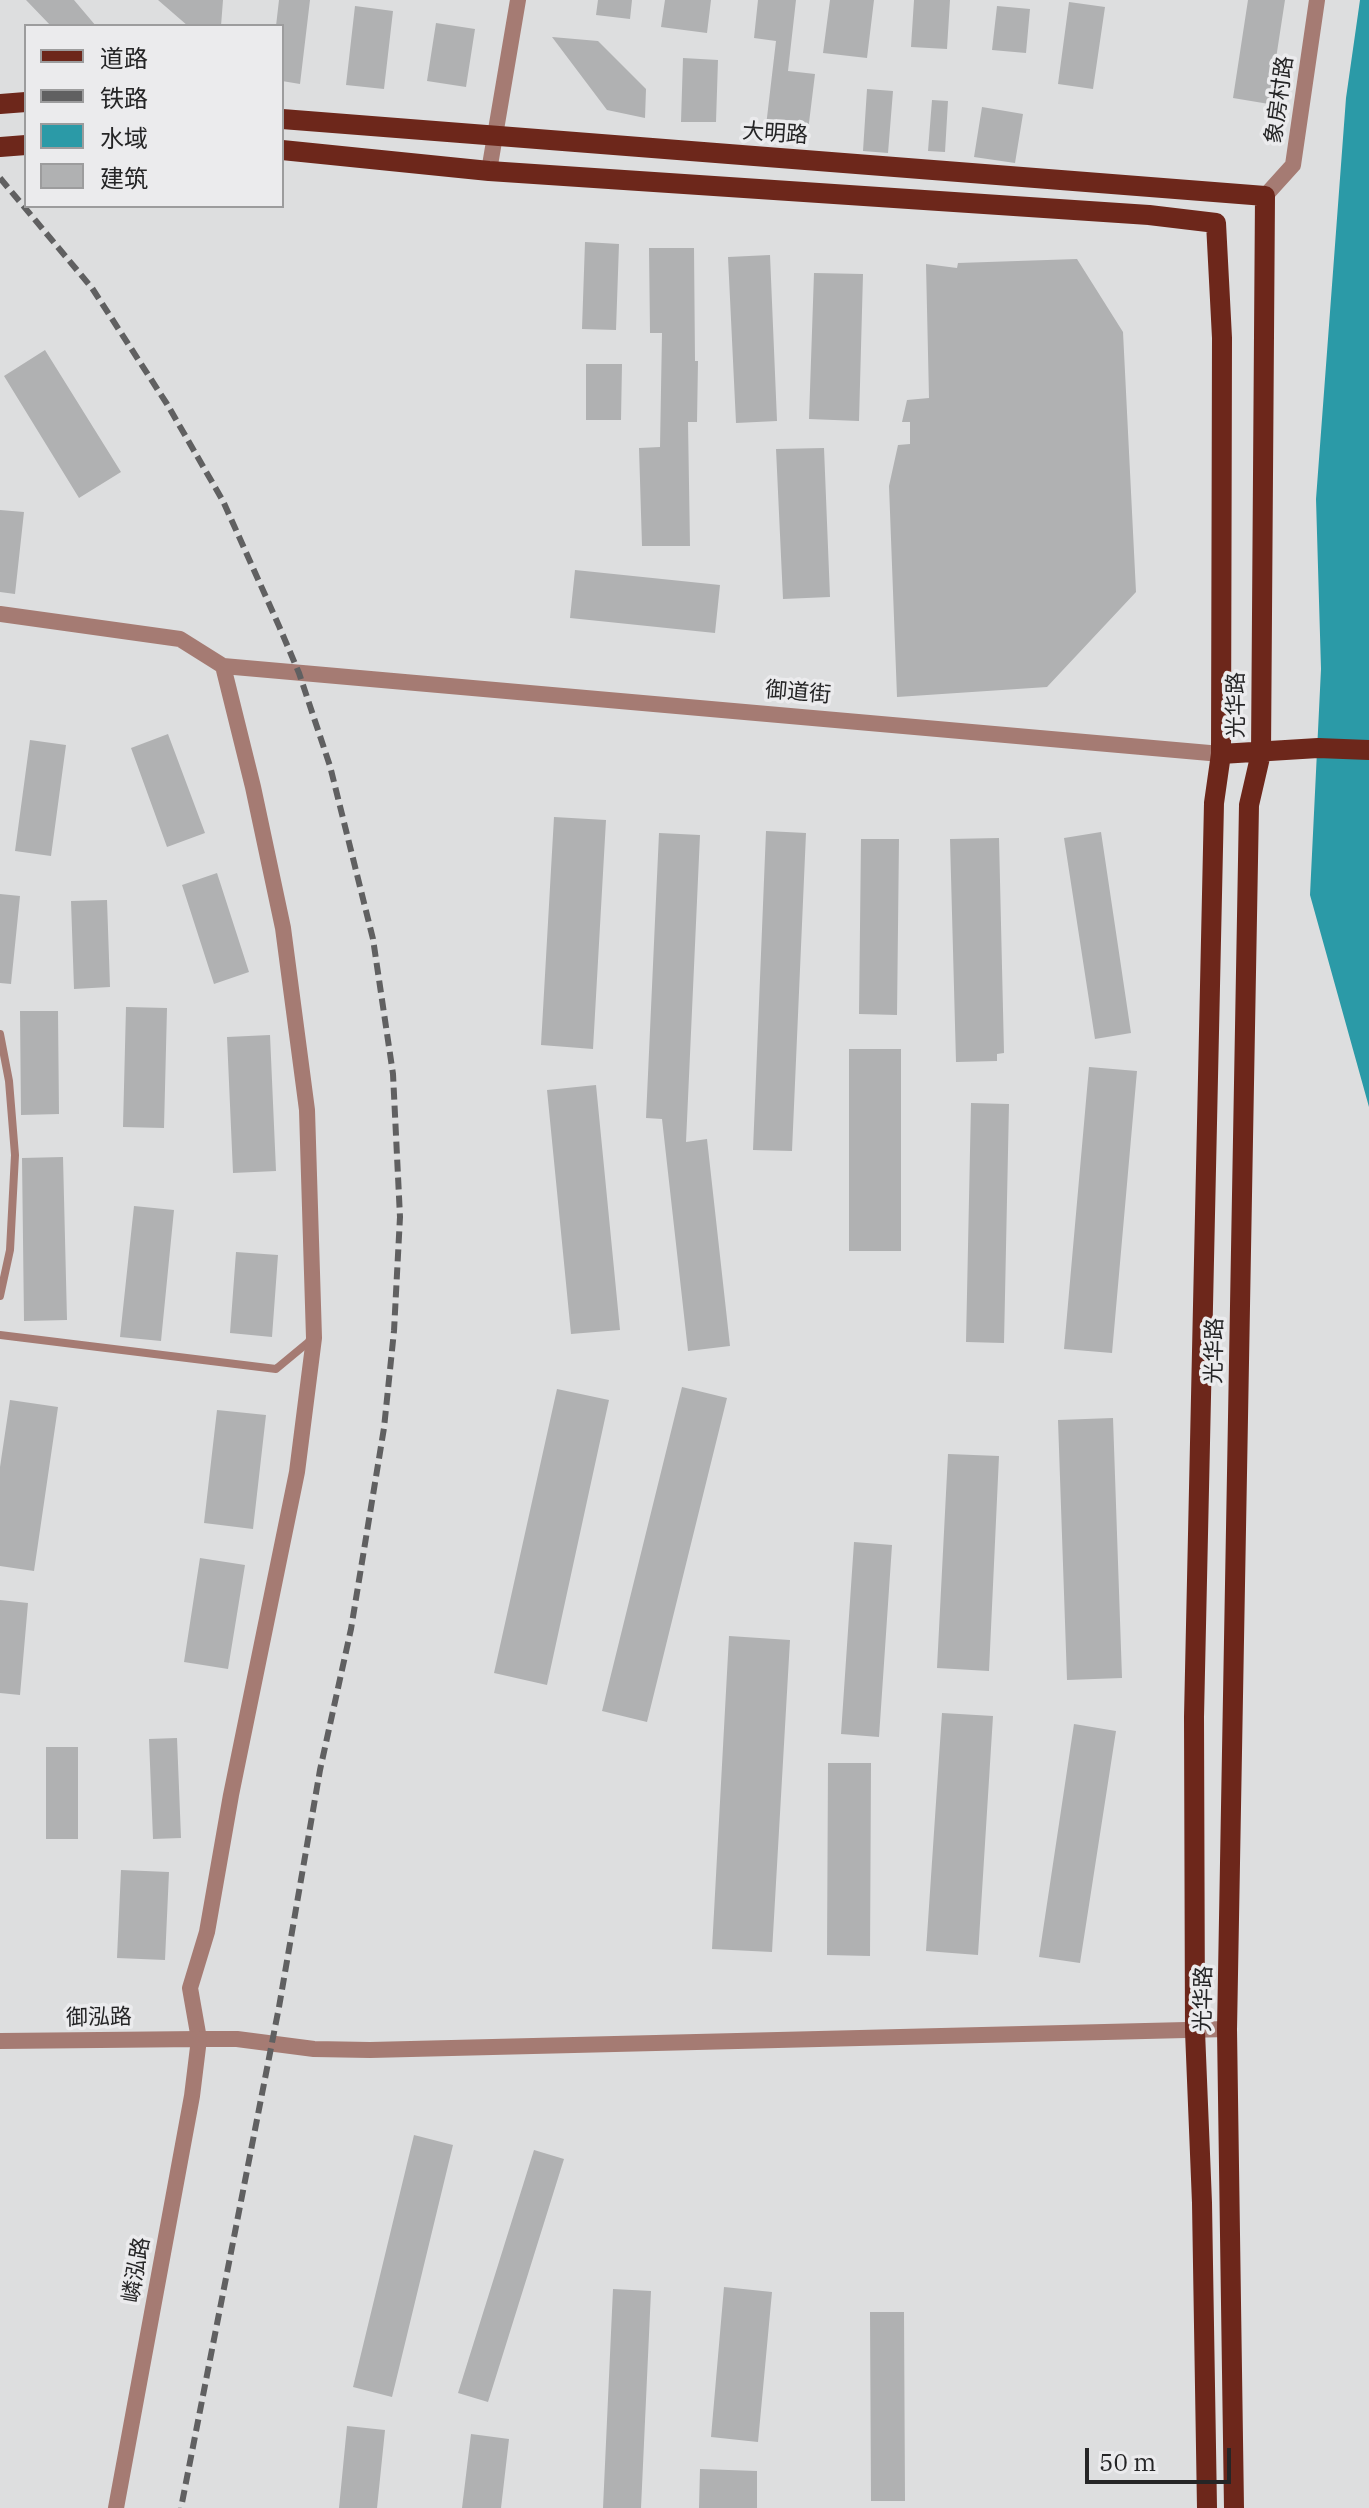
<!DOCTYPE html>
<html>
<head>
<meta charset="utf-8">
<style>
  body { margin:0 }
  #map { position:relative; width:1369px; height:2508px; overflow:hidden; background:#dddedf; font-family:"IBM Plex Serif","Noto Sans SC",serif }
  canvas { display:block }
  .legend { position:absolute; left:24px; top:24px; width:260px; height:184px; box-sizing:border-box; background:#ebebed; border:2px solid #9c9c9d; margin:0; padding:10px 14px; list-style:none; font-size:24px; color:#252526 }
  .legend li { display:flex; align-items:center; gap:16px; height:40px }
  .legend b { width:40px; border:2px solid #9c9c9d }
  .scale { position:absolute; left:1085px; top:2448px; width:146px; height:36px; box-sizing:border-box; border:4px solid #252526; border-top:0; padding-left:10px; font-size:24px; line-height:28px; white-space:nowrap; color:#252526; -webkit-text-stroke:6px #ebebed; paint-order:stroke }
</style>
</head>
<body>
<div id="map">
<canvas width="1369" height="2508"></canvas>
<ul class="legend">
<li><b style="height:10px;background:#6d271b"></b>道路</li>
<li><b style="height:10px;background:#606061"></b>铁路</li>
<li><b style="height:22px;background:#2b9aa7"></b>水域</li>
<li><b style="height:22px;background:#b0b1b2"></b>建筑</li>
</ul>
<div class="scale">50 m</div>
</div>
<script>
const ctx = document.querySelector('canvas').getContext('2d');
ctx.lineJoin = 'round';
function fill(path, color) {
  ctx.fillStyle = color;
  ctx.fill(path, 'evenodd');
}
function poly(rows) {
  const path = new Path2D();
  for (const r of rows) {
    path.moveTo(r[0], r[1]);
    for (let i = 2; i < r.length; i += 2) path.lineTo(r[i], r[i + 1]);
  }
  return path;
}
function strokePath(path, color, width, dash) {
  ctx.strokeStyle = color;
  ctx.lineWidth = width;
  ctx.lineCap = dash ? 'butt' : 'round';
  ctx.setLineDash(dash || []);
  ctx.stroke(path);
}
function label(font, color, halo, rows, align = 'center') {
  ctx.font = font + ' "IBM Plex Serif","Noto Sans SC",serif';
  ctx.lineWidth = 7;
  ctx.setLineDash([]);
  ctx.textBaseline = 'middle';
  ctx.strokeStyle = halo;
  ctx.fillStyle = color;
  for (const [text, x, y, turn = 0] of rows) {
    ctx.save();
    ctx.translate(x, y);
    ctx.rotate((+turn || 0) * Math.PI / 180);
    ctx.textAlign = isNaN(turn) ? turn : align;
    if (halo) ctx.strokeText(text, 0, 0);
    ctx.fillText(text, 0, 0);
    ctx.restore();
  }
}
fill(poly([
  [1360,0,1369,0,1369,1107,1310,895,1321,669,1316,499,1346,98]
]), '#2b9aa7');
fill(poly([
  [26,0,74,0,96,26,51,26],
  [158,0,223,0,221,26,188,26],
  [279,0,310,0,300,84,282,81,282,26,276,26],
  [598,0,632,0,630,19,596,15],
  [665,0,711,0,707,33,661,27],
  [758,0,796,0,788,71,815,74,808,131,766,126,776,41,754,38],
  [830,0,874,0,867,58,823,53],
  [914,0,950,0,947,49,911,47],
  [1248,0,1285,0,1269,104,1233,98],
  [1069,2,1105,7,1093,89,1058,84],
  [355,6,393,11,384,89,346,85],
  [997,6,1030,9,1026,53,992,50],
  [436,23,475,29,466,87,427,81],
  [552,37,598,41,646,89,645,118,607,110],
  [683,58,718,60,716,122,681,122],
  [867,89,893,91,888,153,863,151],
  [932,100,948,101,945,152,928,151],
  [982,107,1023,114,1015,163,974,157],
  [585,242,619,244,616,330,582,329],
  [649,248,694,248,695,361,698,361,697,422,688,422,690,546,642,546,639,448,660,447,662,333,650,333],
  [770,255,777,421,736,423,728,257],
  [1077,259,1123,332,1136,592,1047,687,897,697,889,486,898,445,910,444,910,422,902,422,907,400,929,398,926,264,957,268,958,263],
  [814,273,863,274,859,421,809,419],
  [45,350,121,472,79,498,4,376],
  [586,364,622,364,621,420,586,420],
  [824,448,830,597,783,599,776,449],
  [0,510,24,512,15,594,0,592],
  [575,570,720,585,715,633,570,618],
  [168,734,205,833,167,847,131,748],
  [30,740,66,745,51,856,15,851],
  [554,817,606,820,593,1049,541,1045],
  [766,831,806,833,792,1151,753,1150],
  [1101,832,1131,1033,1095,1039,1064,838],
  [659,833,700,835,686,1142,707,1139,730,1346,688,1351,662,1119,646,1118],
  [999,838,1004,1053,997,1054,997,1061,956,1062,950,839],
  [861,839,899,839,897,1015,859,1014],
  [217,873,249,972,214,984,182,885],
  [0,894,20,896,11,984,0,983],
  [107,900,110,987,74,989,71,901],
  [126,1007,167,1008,164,1128,123,1127],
  [20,1011,58,1011,59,1114,21,1115],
  [270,1035,276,1171,233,1173,227,1037],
  [849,1049,901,1049,901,1251,849,1251],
  [1089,1067,1137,1071,1112,1353,1064,1349],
  [596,1085,620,1330,571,1334,547,1090],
  [971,1103,1009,1104,1004,1343,966,1342],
  [63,1157,67,1320,24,1321,22,1158],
  [134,1206,174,1210,161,1341,120,1337],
  [236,1252,278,1255,272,1337,230,1333],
  [682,1387,727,1398,647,1722,602,1711],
  [557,1389,609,1400,547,1685,494,1673],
  [10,1400,58,1407,34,1571,0,1566,0,1467],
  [217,1410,266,1415,253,1529,204,1523],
  [1113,1418,1122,1678,1067,1680,1058,1420],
  [948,1454,999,1456,989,1671,937,1668],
  [854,1542,892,1545,879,1737,841,1734],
  [200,1558,245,1565,228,1669,184,1662],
  [0,1600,28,1603,20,1695,0,1693],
  [729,1636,790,1640,772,1952,712,1949],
  [942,1713,993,1716,978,1955,926,1951],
  [1074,1724,1116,1731,1080,1963,1039,1957],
  [177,1738,181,1838,153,1839,149,1739],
  [46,1747,78,1747,78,1839,46,1839],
  [828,1763,871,1763,870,1956,827,1955],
  [121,1870,169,1872,165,1960,117,1958],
  [414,2135,453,2145,392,2397,353,2387],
  [534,2150,564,2159,488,2402,458,2393],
  [724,2287,772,2292,758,2442,711,2437],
  [613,2289,651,2291,641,2508,603,2508],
  [870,2312,904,2312,905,2501,871,2501],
  [347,2426,385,2430,377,2508,339,2508],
  [471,2434,509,2439,501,2508,462,2508],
  [700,2469,757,2471,757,2508,699,2508]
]), '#b0b1b2');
strokePath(poly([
  [0,1034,9,1081,15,1155,10,1250,0,1296],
  [0,1335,276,1369,311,1340]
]), '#a57b73', 8);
strokePath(poly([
  [489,171,518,0],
  [0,614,180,639,223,666,253,787,283,928,307,1110,314,1338,297,1472,231,1795,207,1932,190,1988,199,2039,237,2039,314,2049,370,2050,1227,2029],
  [223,666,1221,754]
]), '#a57b73', 16);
strokePath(poly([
  [1265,196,1293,165,1317,0],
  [0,2041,199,2039,192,2096,116,2508]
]), '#a57b73', 16);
strokePath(poly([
  [0,104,26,102],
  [282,119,1265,196,1261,753,1249,805,1227,2029,1234,2508],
  [0,147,26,145],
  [282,150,489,171,1149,215,1216,223,1222,338,1221,754,1214,803,1194,1717,1195,2031,1202,2203,1207,2508],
  [1221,743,1221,754,1318,748,1369,750]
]), '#6d271b', 20);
strokePath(poly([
  [0,178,92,288,167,404,223,501,279,626,299,673,330,766,373,939,393,1074,400,1217,394,1331,384,1428,351,1629,320,1770,279,2007,181,2508]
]), '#606061', 6, [12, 6]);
label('22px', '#252526', '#ebebed', [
  ["象房村路",1280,100,-82],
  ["大明路",775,134,4],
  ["御道街",798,693,5],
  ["光华路",1237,705,-90],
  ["光华路",1215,1351,-89],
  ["光华路",1204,1999,-89],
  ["御泓路",99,2018,-1],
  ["嶙泓路",137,2270,-80]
]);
</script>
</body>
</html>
